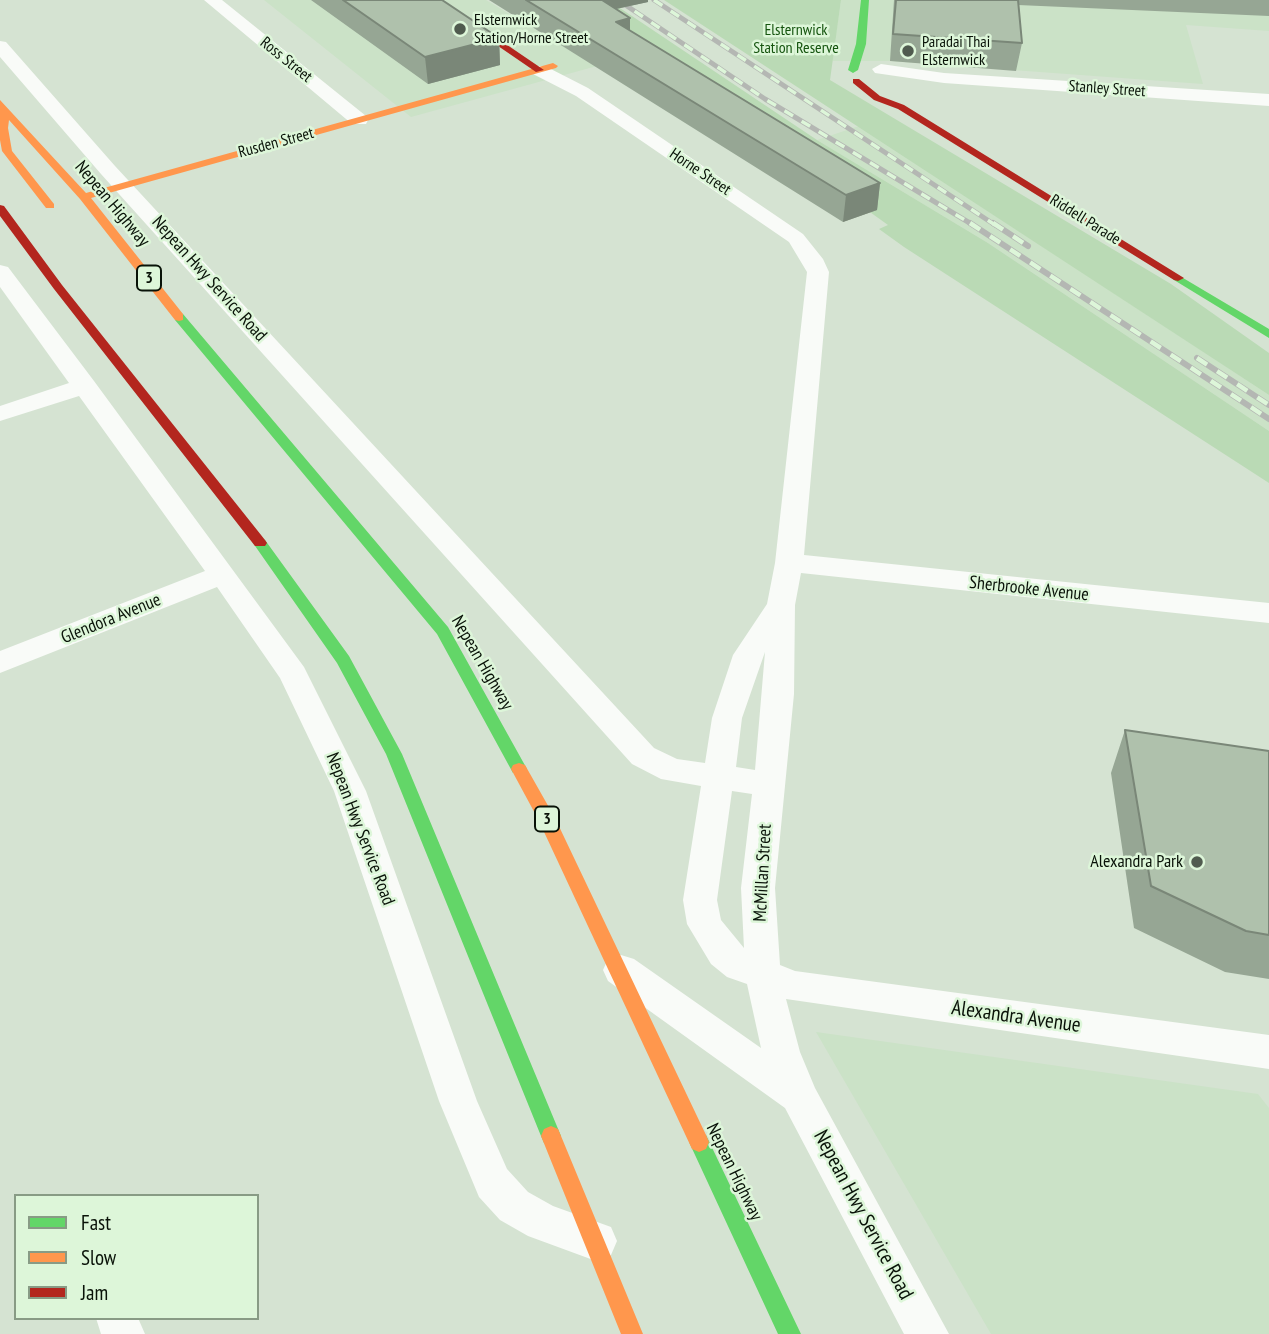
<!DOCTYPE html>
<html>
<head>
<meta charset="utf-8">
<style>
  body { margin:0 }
  #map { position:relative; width:1269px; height:1334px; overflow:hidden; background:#d5e3d2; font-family:"PT Sans Narrow",sans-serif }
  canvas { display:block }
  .legend { position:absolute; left:14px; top:1194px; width:245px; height:126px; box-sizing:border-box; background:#ddf6d9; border:2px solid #889b85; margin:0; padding:9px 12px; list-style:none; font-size:21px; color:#091208 }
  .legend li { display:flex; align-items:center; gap:14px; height:35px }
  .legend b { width:35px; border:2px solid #889b85 }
</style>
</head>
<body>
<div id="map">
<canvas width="1269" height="1334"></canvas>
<ul class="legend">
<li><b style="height:9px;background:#63d668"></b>Fast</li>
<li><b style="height:9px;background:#ff974d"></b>Slow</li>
<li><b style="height:9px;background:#b3261e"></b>Jam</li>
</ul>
</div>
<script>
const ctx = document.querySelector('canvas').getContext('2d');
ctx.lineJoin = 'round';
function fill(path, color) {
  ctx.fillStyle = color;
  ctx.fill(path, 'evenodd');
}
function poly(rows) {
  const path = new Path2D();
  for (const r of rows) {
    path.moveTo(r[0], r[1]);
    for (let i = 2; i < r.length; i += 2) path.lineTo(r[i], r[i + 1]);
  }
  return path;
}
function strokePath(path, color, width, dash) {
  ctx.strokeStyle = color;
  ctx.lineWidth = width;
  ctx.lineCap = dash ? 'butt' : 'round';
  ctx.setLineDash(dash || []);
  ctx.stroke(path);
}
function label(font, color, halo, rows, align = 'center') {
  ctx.font = font + ' "PT Sans Narrow",sans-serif';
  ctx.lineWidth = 5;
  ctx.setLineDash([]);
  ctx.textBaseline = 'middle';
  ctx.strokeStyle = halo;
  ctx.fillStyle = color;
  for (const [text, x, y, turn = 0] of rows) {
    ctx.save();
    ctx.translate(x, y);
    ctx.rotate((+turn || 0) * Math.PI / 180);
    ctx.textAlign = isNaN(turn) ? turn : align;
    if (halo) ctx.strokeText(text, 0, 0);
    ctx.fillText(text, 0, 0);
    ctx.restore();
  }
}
fill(poly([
  [264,0,486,0,597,66,411,117],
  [841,0,1269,0,1269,31,1186,25,1203,84,890,61,832,61],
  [859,126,1269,395,1269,431,988,243,817,140],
  [816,1032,1258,1094,1269,1108,1269,1334,991,1334]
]), '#cbe2c7');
fill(poly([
  [574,0,608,0,817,140,988,243,1269,431,1269,483,904,247,879,229,888,225],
  [664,0,841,0,830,80,1171,284,1269,353,1269,395]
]), '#badab5');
fill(poly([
  [204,0,222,0,366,116,368,120,366,124,352,124,204,0],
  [0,41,6,42,115,166,654,748,677,759,705,763,712,718,733,655,767,604,775,563,807,272,789,242,576,96,533,74,530,70,533,66,545,66,588,88,803,234,823,259,829,272,804,555,1269,603,1269,623,801,573,795,605,794,694,775,888,780,965,795,971,1269,1035,1269,1069,786,999,800,1052,815,1088,949,1334,904,1334,785,1108,608,981,603,970,608,959,621,955,634,959,761,1048,747,984,727,977,711,964,687,924,683,900,701,786,661,779,632,764,101,174,0,57,0,41],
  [765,652,755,770,736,767,742,718,765,652],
  [732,791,752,794,741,888,744,948,721,920,717,900,732,791],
  [881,64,944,73,1269,94,1269,106,944,83,875,73,872,69,881,64],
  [0,265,8,267,94,381,304,667,366,791,477,1101,507,1169,528,1192,553,1206,611,1227,617,1241,611,1255,596,1261,528,1236,500,1220,479,1197,439,1101,334,791,280,678,217,587,0,673,0,651,205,571,79,396,0,421,0,406,69,383,0,287,0,265],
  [96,1318,138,1318,145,1334,101,1334,96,1318]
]), '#f9fbf8');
fill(poly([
  [861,0,869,0,866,44,858,70,853,73,848,70,856,44,861,0],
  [1178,275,1269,329,1269,338,1174,280,1172,278,1178,275],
  [179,313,183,314,448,627,527,769,525,773,513,773,437,634,175,320,175,314,179,313],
  [260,538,265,540,349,656,402,754,561,1136,558,1143,551,1146,544,1143,541,1136,386,754,337,663,253,543,260,538],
  [699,1132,706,1135,801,1334,778,1334,689,1142,692,1135,699,1132]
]), '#63d668');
fill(poly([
  [553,63,558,66,556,68,91,198,183,314,183,320,179,321,175,320,80,199,9,120,8,128,12,151,54,204,54,208,46,208,2,151,0,140,0,100,86,193,553,63],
  [519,763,525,765,555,818,706,1135,709,1142,706,1149,699,1152,692,1149,538,819,511,769,513,765,519,763],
  [551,1126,558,1129,561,1136,643,1334,621,1334,541,1136,544,1129,551,1126]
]), '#ff974d');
fill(poly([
  [431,0,441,0,544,70,536,72,431,0],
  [853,79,859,79,880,96,904,105,1184,278,1178,281,1174,280,898,109,874,100,853,83,853,79],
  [0,205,4,206,62,285,265,540,267,543,265,546,255,546,54,289,0,216,0,205]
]), '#b3261e');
const railFar1 = poly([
  [618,0,765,99,973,225],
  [654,0,995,225]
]);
const rail = poly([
  [970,223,1269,419],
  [993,223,1028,246],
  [1197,358,1269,405]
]);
strokePath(railFar1, '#b4b7b3', 5);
strokePath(rail, '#b4b7b3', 6);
strokePath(railFar1, '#ddf6d9', 3.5, [10]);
strokePath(rail, '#ddf6d9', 4.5, [12]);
fill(poly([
  [311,0,442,0,499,38,500,65,428,84],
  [489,0,648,0,648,2,616,9,630,18,630,31,880,183,877,210,843,222],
  [894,0,1269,0,1269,16,1018,5,1022,43,1016,71,890,61],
  [1125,730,1269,751,1269,979,1225,972,1134,928,1111,773]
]), '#96a694');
fill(poly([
  [588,0,648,0,648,2,588,15],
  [630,18,630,42,616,22],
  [499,38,500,65,428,84,425,57],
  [880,183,877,210,843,222,846,195]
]), '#7a8778');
const building = poly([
  [343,0,442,0,499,38,425,57,343,0],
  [526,0,602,0,630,18,616,22,880,183,846,195,526,0],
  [896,0,1018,0,1022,43,893,34,896,0],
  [1125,730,1269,751,1269,935,1246,931,1151,886,1125,730]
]);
fill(building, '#afc1ac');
strokePath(building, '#7a8778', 2);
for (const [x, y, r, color] of [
  [460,29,7,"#505b4f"],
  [908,51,7,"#505b4f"],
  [1197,862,7,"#505b4f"]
]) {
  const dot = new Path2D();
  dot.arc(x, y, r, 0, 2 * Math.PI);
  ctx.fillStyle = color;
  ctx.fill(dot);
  strokePath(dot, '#ddf6d9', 2.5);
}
label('16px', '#091208', '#ddf6d9', [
  ["Elsternwick",474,20],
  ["Station/Horne Street",474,38],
  ["Paradai Thai",922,42],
  ["Elsternwick",922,60]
], 'left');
label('16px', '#15540f', '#ddf6d9', [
  ["Elsternwick",796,30],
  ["Station Reserve",796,48]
]);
label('16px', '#091208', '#ddf6d9', [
  ["Ross Street",286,60,39],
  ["Stanley Street",1107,89,4],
  ["Rusden Street",276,143,-15],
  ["Horne Street",700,172,34],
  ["Riddell Parade",1085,220,32]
]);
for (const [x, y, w] of [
  [149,278,24],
  [547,819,24]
]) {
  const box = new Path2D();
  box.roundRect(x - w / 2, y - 12.5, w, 25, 5);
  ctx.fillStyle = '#ddf6d9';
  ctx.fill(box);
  strokePath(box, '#091208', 2);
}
label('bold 16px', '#091208', null, [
  ["3",149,278],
  ["3",547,819]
]);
label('18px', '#091208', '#ddf6d9', [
  ["Nepean Highway",112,204,50],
  ["Nepean Hwy Service Road",209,279,48],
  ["Sherbrooke Avenue",1029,589,6],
  ["Glendora Avenue",111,619,-22],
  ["Nepean Highway",482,663,60],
  ["Nepean Hwy Service Road",360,829,69],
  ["McMillan Street",763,873,-87],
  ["Nepean Highway",734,1172,64]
]);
label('18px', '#091208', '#ddf6d9', [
  ["Alexandra Park",1183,862]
], 'right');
label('21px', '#091208', '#ddf6d9', [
  ["Alexandra Avenue",1016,1017,8],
  ["Nepean Hwy Service Road",863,1215,62]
]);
</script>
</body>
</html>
